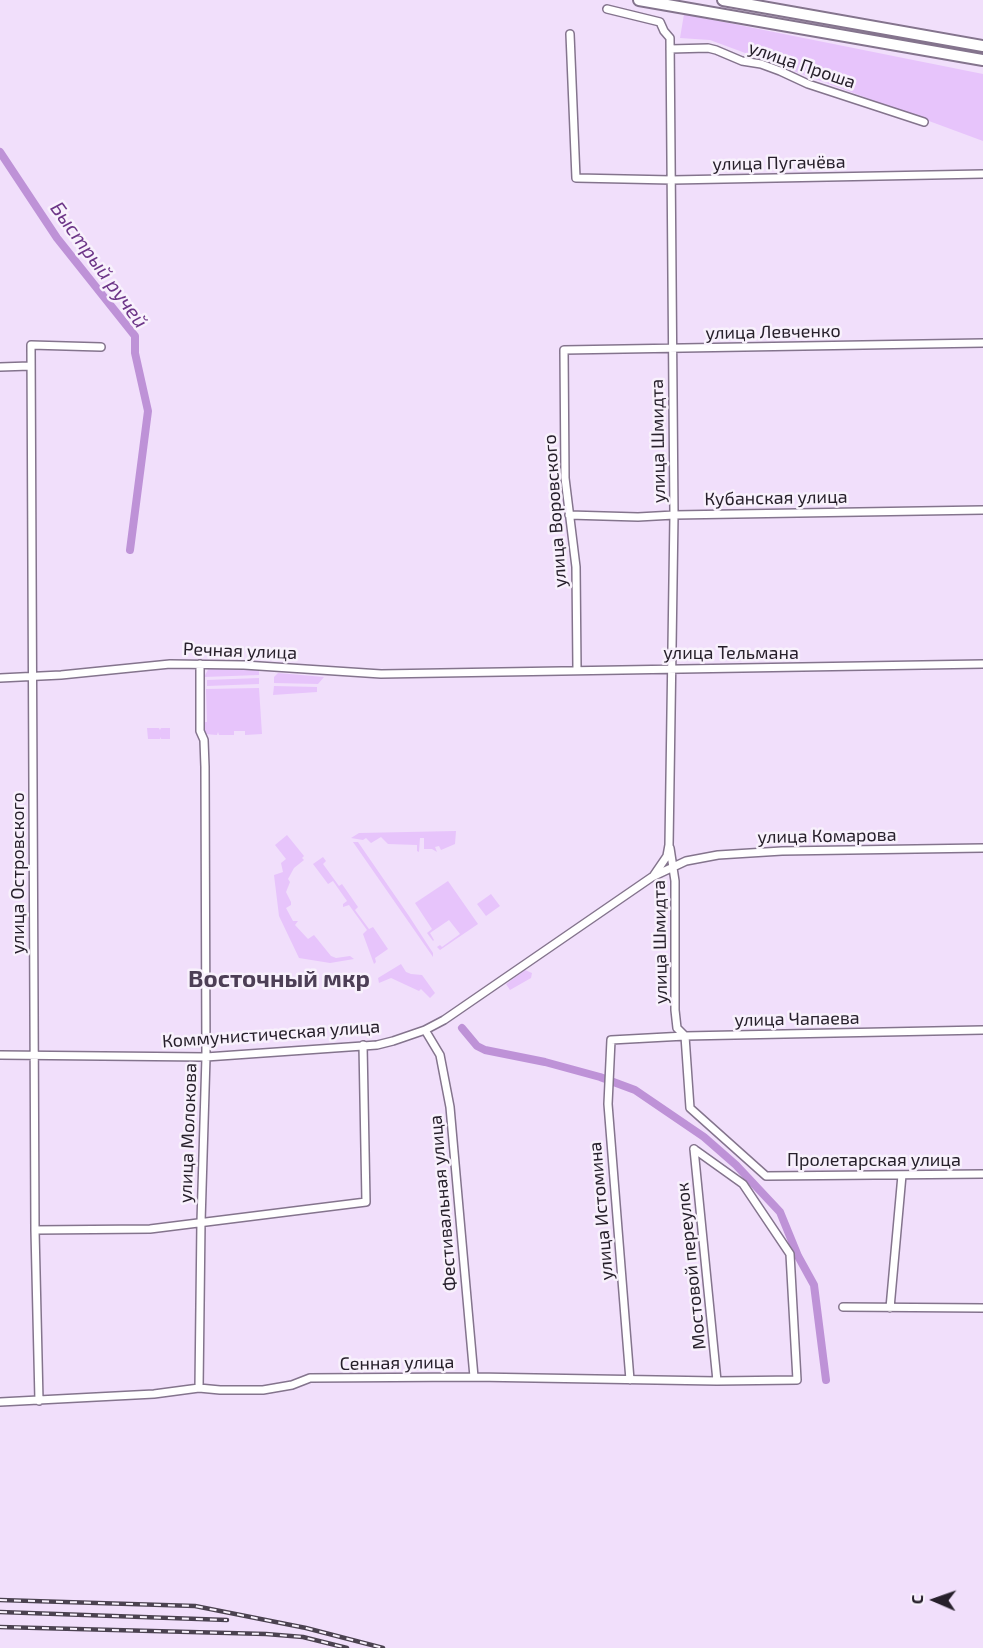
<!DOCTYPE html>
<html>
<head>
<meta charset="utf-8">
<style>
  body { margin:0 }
  #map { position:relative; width:983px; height:1648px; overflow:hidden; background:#f1dffb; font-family:"Exo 2",sans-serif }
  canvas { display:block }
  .north { position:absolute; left:905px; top:1570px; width:60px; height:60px; -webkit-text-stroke:4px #f8f1fc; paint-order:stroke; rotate:272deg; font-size:16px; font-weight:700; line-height:24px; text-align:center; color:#27202b }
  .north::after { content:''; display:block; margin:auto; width:21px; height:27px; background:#27202b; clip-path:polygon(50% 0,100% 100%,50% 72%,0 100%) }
</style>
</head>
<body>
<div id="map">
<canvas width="983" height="1648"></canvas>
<div class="north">С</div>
</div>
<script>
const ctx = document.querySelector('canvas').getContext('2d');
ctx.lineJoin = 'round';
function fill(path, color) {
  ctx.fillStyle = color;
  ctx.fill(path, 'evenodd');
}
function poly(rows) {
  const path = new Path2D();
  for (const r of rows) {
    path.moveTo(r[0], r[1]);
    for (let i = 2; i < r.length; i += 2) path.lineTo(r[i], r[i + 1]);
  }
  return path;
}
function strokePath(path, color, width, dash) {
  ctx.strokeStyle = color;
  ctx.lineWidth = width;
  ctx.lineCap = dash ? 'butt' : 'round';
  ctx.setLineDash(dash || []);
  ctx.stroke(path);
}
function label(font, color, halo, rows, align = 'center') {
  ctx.font = font + ' "Exo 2",sans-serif';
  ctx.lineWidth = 5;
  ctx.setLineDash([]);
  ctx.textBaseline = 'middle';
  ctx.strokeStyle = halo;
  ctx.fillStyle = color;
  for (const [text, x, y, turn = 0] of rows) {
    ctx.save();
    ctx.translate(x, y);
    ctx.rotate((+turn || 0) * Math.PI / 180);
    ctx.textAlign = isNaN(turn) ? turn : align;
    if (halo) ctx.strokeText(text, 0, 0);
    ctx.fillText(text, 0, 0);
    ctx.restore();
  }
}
fill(poly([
  [684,14,983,74,983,141,710,40,680,38],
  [209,668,259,670,259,675,204,677],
  [278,673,324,677,318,684,274,683,274,677],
  [259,678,259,684,207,686,207,680],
  [274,686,317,687,317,692,273,695],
  [259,688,262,734,245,735,245,731,234,731,234,735,219,735,218,732,217,735,205,734,205,722,207,722,206,689],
  [147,728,159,728,160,730,161,728,170,728,170,739,161,739,161,737,160,739,148,739],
  [456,831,455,844,441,850,439,846,435,847,437,852,432,849,424,849,424,838,420,838,419,852,417,851,417,845,388,844,381,837,371,843,366,838,363,840,351,838,359,833],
  [287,835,304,856,302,858,304,860,294,868,288,879,290,882,286,892,291,902,291,905,286,908,293,921,298,921,295,925,308,939,314,935,331,956,336,958,350,956,354,959,330,963,299,958,279,916,274,875,283,872,281,863,286,859,275,845],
  [353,842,358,842,409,916,433,953,433,957],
  [323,857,326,861,323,864,339,886,342,884,358,907,355,910,369,929,373,927,388,949,375,958,376,962,374,964,363,934,367,930,349,905,343,907,343,904,347,901,333,881,328,884,313,864],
  [448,881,478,924,440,950,437,947,440,945,442,947,460,934,449,920,430,933,434,940,433,941,427,933,432,929,415,903],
  [491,894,500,906,486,916,477,904],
  [401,964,406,972,411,974,422,975,435,993,430,998,421,989,419,991,391,978,379,983,378,978],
  [525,970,532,973,531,978,510,990,506,984]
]), '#e7c4fb');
strokePath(poly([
  [0,152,57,238,135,336,135,353,148,411,130,550],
  [462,1028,477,1046,485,1050,545,1062,600,1077,635,1090,704,1137,736,1165,780,1212,798,1256,814,1285,826,1380]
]), '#be92d7', 8);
const minor = poly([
  [607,9,660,22,664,31,670,38,674,515,669,845,667,856,654,875],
  [570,34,576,178,672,180,983,174],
  [670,49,708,48,716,50,742,61,761,64,780,71,808,84,924,122],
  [0,367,30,366],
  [569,515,638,517,674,515,983,510],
  [577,669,576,567,565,478,564,350,983,343],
  [0,678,61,675,170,664,244,665,381,674,983,664],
  [670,848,675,881,675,1010,677,1028,685,1036,690,1108,766,1176,983,1174],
  [425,1030,440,1055,450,1107,474,1377],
  [0,1055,206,1057,377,1045,393,1041,425,1030,444,1020,652,877,686,861,718,855,782,851,983,848],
  [694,1149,717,1381],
  [35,1230,150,1229,366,1202,363,1045],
  [843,1307,983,1308],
  [890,1308,902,1175],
  [630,1380,608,1104,611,1040,685,1036,983,1030],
  [199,1388,201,1222,206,1057,205,767,204,740,200,731,200,664],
  [39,1401,35,1230,31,345,101,347],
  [0,1402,154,1394,199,1388,220,1390,263,1390,292,1385,310,1378,474,1377,717,1381,797,1380,790,1254,743,1184,694,1149]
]);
const highway = poly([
  [639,0,983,60],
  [723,0,983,46]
]);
strokePath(minor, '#84748d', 10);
strokePath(highway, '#84748d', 14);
strokePath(minor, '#fff', 7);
strokePath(highway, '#fff', 10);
const rail = poly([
  [0,1600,195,1606,306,1628,383,1648],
  [0,1612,227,1620],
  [0,1627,266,1634,303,1637,347,1648]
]);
strokePath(rail, '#4b4250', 4.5);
strokePath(rail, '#f8f1fc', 2, [7]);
label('18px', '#27202b', '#f8f1fc', [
  ["улица Проша",802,65,19],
  ["улица Пугачёва",779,163,-1],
  ["улица Левченко",773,332,-1],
  ["улица Шмидта",658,441,-91],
  ["Кубанская улица",776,498,-1],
  ["улица Воровского",555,511,-94],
  ["Речная улица",240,651,2],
  ["улица Тельмана",731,653],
  ["улица Комарова",827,836,-1],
  ["улица Островского",18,873,-90],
  ["улица Шмидта",660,942,-91],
  ["улица Чапаева",797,1019,-1],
  ["Коммунистическая улица",271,1034,-4],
  ["улица Молокова",188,1133,-88],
  ["Пролетарская улица",874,1160],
  ["Фестивальная улица",443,1203,-95],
  ["улица Истомина",601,1211,-95],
  ["Мостовой переулок",691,1266,-96],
  ["Сенная улица",397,1363,-1]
]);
label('italic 20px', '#6d3688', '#f8f1fc', [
  ["Быстрый ручей",99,265,54]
]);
label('bold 24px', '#4d3f56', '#f8f1fc', [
  ["Восточный мкр",279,979]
]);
</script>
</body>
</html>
